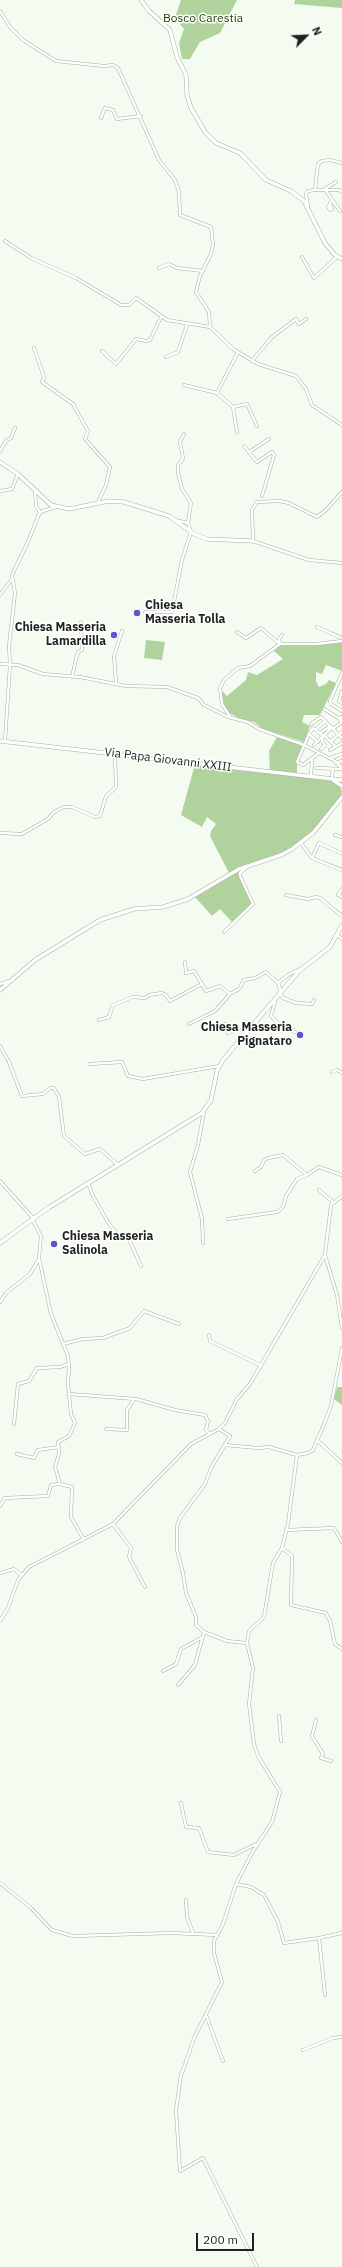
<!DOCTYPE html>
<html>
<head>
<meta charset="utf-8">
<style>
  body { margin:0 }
  #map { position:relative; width:342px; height:2267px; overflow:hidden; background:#f4fbf0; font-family:"IBM Plex Sans",sans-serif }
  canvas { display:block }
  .north { position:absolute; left:286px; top:16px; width:40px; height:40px; -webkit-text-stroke:3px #fff; paint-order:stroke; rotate:66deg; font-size:11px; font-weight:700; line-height:16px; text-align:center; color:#1f221e }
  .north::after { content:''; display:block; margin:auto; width:14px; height:18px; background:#1f221e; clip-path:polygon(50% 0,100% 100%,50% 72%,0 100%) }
  .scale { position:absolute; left:196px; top:2233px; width:58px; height:18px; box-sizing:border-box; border:2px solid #1f221e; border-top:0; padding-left:5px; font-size:12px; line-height:14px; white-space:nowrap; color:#1f221e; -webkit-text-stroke:3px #fff; paint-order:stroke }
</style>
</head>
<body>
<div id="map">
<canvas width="342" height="2267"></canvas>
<div class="north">N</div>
<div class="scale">200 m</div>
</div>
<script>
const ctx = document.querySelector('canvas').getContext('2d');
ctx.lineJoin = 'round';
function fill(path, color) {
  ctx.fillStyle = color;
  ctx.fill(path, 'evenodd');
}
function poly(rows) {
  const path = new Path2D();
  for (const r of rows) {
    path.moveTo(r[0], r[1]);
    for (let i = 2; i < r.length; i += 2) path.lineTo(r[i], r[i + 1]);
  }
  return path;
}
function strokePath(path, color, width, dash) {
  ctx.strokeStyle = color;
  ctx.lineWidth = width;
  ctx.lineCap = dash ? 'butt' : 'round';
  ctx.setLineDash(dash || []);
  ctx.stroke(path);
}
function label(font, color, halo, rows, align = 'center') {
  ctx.font = font + ' "IBM Plex Sans",sans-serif';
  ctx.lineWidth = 3;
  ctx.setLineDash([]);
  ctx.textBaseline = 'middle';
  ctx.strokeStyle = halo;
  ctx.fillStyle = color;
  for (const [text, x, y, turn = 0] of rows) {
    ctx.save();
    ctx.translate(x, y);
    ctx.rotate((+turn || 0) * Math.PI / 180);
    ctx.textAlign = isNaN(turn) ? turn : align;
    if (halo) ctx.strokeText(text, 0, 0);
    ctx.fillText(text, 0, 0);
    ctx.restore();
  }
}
fill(poly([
  [181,0,237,0,220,33,200,42,190,59,182,59,179,43,184,29,175,18],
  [295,0,342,0,342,8,294,4],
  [146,640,165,642,162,660,144,658],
  [342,643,342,671,326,665,322,674,316,672,316,681,319,687,326,684,329,680,336,683,320,715,304,715,302,722,310,726,304,742,263,729,254,722,240,719,228,712,225,708,221,690,227,696,246,680,248,672,257,675,283,659,274,651,280,645],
  [277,737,303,746,297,762,297,774,270,771,269,751],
  [195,764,332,781,340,786,342,792,339,799,311,833,292,848,229,873,210,836,211,831,216,824,207,817,202,827,181,815],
  [237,871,252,903,233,923,220,909,212,916,195,897],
  [337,1387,342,1387,342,1405,334,1399]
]), '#b0d39d');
const minor = poly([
  [0,11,10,27,23,40,56,61,104,66,113,65,118,68,159,160,175,180,179,192,180,215,211,227,213,244,211,254,200,276,196,292,209,312,210,327,233,349,258,364,296,376,306,389,312,405,342,425],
  [101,118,105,108,113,110,117,119,141,116],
  [315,190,339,190,342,192],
  [323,190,336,182],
  [326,191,340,211],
  [330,204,332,209,330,210,328,207,332,200],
  [308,206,306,194,308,191,315,190,318,164,322,161,330,160,342,163],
  [5,241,31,258,76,278,121,305,129,305,136,298,167,320,210,327],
  [302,257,314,278,337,257],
  [159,268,169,264,177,268,203,271],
  [34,348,44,377,42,382,73,404,88,431,85,439,110,467,106,485,97,504],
  [102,351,116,364,136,339,146,341,150,340,161,317],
  [166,357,178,352,187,325],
  [252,361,271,338,296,319,299,324,306,319],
  [184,385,217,393,238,352],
  [217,393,233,407,237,432],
  [233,407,247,404,257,426],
  [244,446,257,462,272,452,274,455,262,496],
  [0,451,6,441,11,438,15,428],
  [249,452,269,439],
  [0,491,12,489,18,474],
  [35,491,36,506,40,512],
  [342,492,326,510,317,517,289,503,279,501,257,502,252,510,253,541,309,560,342,563],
  [175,520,188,523],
  [0,595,12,579],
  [145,612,172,612,182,560,191,532,188,523,191,503,182,489,178,473,178,465,183,458,180,442,184,434],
  [317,627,342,638],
  [237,632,246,638,261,628,280,644],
  [280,643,279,639,282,635],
  [0,664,18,665,43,674,80,677,126,686,167,687,198,698,204,705,228,717,248,722,259,729,304,745,335,761,342,768],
  [342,673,330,701,331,704,342,711],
  [72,677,76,659,78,652,82,650,81,622],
  [116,683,114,656,122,631],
  [342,691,339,701,342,703],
  [324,709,340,719],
  [231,718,222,704,220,688,224,680,238,668,250,666,280,644,317,644,342,641],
  [311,724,321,717,342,738],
  [316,729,325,721],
  [333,729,342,722],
  [320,733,330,726],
  [309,734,313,728,323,736,322,741,325,745,321,749],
  [324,735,335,746],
  [331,741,342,732],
  [5,742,10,665,9,646,15,593,12,575,27,544,40,512,56,507],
  [318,742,309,734,297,762,303,765,319,753],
  [314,745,331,728],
  [330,750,342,743],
  [330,758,342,754],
  [336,763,342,761],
  [316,768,342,769],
  [311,776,312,758],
  [332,776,333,769],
  [0,833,22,834,48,819,54,812,64,807,72,807,95,817,100,816,106,796,116,787,115,754],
  [335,835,342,837],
  [301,843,312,858,342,870],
  [312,858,319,843,341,853],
  [342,889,338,895,342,897],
  [286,895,308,899,316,897,320,898,342,916],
  [224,932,253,904,240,876,240,873,246,868],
  [337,935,342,939],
  [185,962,186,973,194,971,202,984],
  [278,983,281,992],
  [0,984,9,981],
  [280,994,283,998,296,1003,312,1004,314,1000],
  [276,998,271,1016,280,1025,295,1032],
  [99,1020,109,1017,113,1005,133,997,145,998,149,995,162,993,166,995,170,1001,202,984,206,991,220,986,230,994,239,989,244,980,255,978,266,972,278,983,288,975,302,968],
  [189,1024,215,1011,230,994],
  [225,1024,228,1033,242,1027,249,1029],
  [0,1046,9,1062,22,1096,43,1094,50,1088,54,1088,59,1097,64,1136,85,1154,100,1149,118,1165],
  [90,1064,122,1062,128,1076,143,1079,219,1066],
  [332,1072,337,1070,342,1073],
  [255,1171,261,1167,264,1160,268,1158,283,1155,307,1175,319,1167,342,1175],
  [0,1181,33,1218],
  [88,1183,93,1196,109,1224,119,1236,127,1235,141,1266],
  [319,1190,333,1202],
  [342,1196,331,1205,325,1255,337,1295,342,1328],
  [32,1219,41,1236,39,1258,51,1314,68,1356,69,1367,68,1384,71,1414,75,1423,69,1436,58,1442,59,1454,55,1467,60,1484,72,1487,71,1517,83,1538],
  [228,1219,277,1212,283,1207,286,1196,297,1179,307,1175],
  [203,1243,202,1219,190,1172,198,1145,204,1111],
  [0,1302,6,1293,30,1274,39,1259],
  [209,1335,210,1341,260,1365],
  [63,1344,83,1339,103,1338,130,1328,144,1311,179,1324],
  [69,1394,136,1399,175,1410,205,1415,208,1421,206,1430,209,1433],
  [14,1424,18,1384,29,1381,37,1368,60,1367,69,1364],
  [106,1429,127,1430,127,1410,134,1399],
  [219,1429,230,1436,211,1468,205,1484,180,1518,177,1526,177,1550,183,1573,186,1593,196,1617,196,1625,204,1632,227,1641,247,1643],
  [317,1440,342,1463],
  [225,1445,258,1448,269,1447,297,1455],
  [17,1454,34,1458,38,1450,59,1447],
  [0,1506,5,1498,48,1496,51,1485,60,1484],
  [113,1524,131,1548,129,1557,145,1587],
  [286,1530,334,1528,342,1542],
  [282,1548,292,1556,291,1605,326,1613,330,1621,335,1644,342,1649],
  [0,1573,14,1569,21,1575],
  [0,1621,8,1608,18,1580,29,1567,113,1524,191,1444,219,1429,225,1423,237,1399,250,1384,325,1255],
  [163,1671,176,1664,181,1649,201,1638],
  [178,1685,195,1665,204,1632],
  [279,1716,281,1741],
  [316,1720,312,1736,323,1754,321,1758,331,1761],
  [181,1803,186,1827,199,1828,208,1852,234,1855,256,1844],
  [0,1883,31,1908,52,1930,73,1936,172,1933,217,1935],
  [236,1884,251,1887,264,1895,278,1922,284,1943,319,1938,325,1995],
  [186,1900,187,1917,193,1933],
  [319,1938,342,1933],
  [206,2015,223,2061],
  [303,2050,333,2038,342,2037],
  [257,2267,203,2158,180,2171,176,2110,181,2075,186,2062,194,2038,222,1982,214,1953,214,1941,223,1924,236,1884,253,1851,272,1822,280,1792,258,1756,254,1744,249,1704,253,1668,247,1643,249,1631,264,1617,273,1563,282,1548,288,1524,297,1455,308,1453,313,1450,325,1422,331,1406,342,1348]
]);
const major = poly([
  [141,0,149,11,170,30,177,57,186,75,187,95,191,108,205,132,216,143,240,153,266,180,291,191,304,201,325,243,335,255,342,259],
  [0,462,18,474,51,505,69,509,109,501,124,502,169,516,194,534,207,539,253,541],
  [342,717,340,719,342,722],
  [0,741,342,780],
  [333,780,342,786],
  [0,990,35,960,100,920,134,909,163,907,188,899,239,869,281,855,292,849,313,833,342,797],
  [0,1243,48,1208,202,1113,211,1100,217,1071,223,1060,299,971,330,947,342,925]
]);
strokePath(minor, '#a7aea4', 3.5);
strokePath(major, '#a7aea4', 4.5);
strokePath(minor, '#fff', 2.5);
strokePath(major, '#fff', 3.5);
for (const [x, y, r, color] of [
  [137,613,4,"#6452cb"],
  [114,635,4,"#6452cb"],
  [300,1035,4,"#6452cb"],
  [54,1244,4,"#6452cb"]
]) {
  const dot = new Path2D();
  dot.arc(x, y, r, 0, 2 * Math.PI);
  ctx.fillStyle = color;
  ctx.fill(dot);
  strokePath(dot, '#fff', 1.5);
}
label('12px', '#204107', '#fff', [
  ["Bosco Carestia",203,19]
]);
label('bold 12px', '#1f221e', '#fff', [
  ["Chiesa",145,606],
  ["Masseria Tolla",145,620],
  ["Chiesa Masseria",106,628,"right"],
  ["Lamardilla",106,642,"right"],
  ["Chiesa Masseria",292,1028,"right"],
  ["Pignataro",292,1042,"right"],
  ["Chiesa Masseria",62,1237],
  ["Salinola",62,1251]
], 'left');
label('12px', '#1f221e', '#fff', [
  ["Via Papa Giovanni XXIII",168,760,7]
]);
</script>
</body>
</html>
